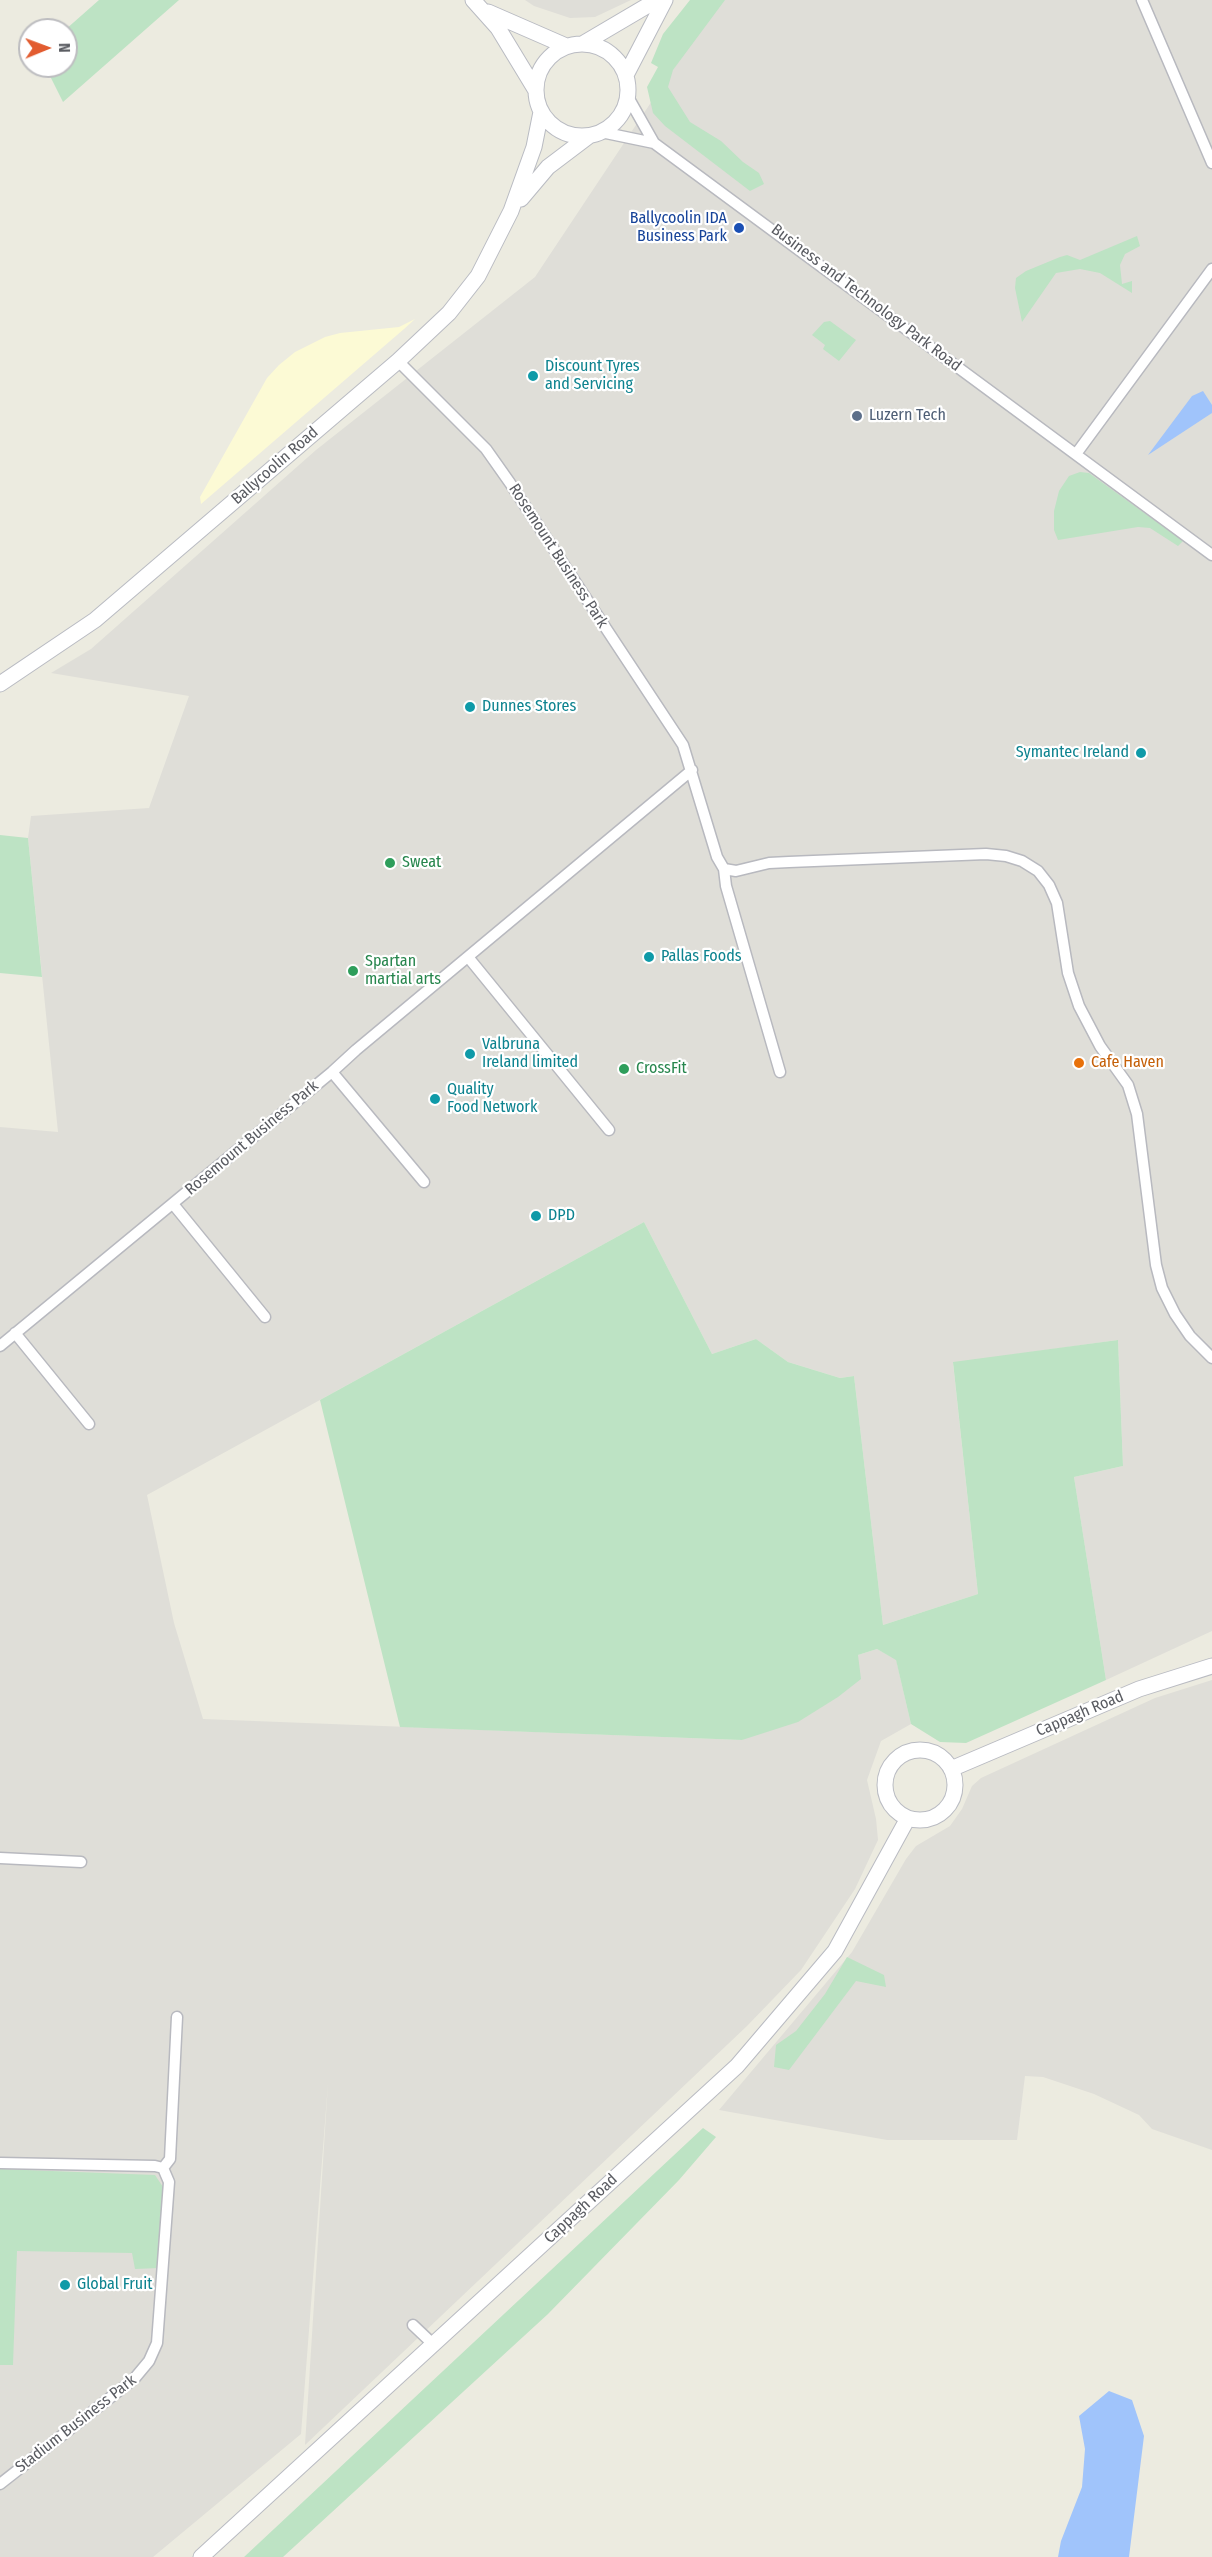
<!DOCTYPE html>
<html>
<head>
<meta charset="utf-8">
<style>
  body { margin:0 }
  #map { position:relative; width:1212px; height:2557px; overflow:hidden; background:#ecebe0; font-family:"Fira Sans Condensed",sans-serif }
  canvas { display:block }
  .north { position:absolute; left:18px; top:18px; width:60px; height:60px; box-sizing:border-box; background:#fff; border:2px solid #bdbdc0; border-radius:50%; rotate:89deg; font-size:16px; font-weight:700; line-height:24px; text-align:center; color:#595b61 }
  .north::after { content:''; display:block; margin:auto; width:21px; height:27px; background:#e25c30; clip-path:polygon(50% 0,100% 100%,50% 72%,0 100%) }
</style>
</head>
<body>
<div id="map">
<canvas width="1212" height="2557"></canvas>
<div class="north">N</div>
</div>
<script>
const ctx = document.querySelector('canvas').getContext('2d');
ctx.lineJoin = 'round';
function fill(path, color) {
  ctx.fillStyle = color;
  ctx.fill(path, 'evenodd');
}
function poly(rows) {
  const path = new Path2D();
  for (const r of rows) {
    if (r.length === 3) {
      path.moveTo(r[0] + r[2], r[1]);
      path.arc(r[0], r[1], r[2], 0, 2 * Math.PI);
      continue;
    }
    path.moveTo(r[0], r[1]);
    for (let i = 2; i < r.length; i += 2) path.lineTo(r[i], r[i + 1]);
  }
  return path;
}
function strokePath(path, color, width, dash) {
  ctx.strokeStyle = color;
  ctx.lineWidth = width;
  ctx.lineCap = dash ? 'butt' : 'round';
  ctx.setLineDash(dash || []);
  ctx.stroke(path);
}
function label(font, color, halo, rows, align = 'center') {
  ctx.font = font + ' "Fira Sans Condensed",sans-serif';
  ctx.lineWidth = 4.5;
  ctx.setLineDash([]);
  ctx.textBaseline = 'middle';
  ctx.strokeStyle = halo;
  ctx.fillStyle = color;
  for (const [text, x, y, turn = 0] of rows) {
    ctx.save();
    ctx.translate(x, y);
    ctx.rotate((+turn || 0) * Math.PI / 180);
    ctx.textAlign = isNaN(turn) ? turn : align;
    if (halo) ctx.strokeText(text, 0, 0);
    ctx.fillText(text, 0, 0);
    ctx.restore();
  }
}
fill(poly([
  [415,319,404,329,201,504,200,497,267,378,279,365,295,352,325,337,340,333,399,327]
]), '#fcfad5');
fill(poly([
  [525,0,631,0,595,17,570,18,534,6],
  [719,0,1212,0,1212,1631,1106,1680,1074,1477,1123,1466,1118,1340,953,1363,978,1594,883,1625,854,1376,840,1378,788,1362,756,1339,712,1354,644,1222,147,1495,174,1623,203,1719,742,1740,858,1655,877,1649,896,1659,911,1724,881,1741,867,1780,876,1819,878,1840,855,1889,801,1970,747,2026,305,2445,328,2083,301,2434,153,2557,0,2557,0,1127,58,1132,28,838,31,816,149,808,189,696,51,673,91,649,316,450,535,277],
  [1212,1680,1212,2150,1152,2129,1139,2115,1094,2094,1043,2077,1025,2076,1017,2140,887,2140,719,2110,852,1952,906,1859,916,1846,950,1826,962,1809,972,1786,981,1778,1155,1698]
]), '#dfded8');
fill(poly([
  [99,0,179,0,63,102,45,66,66,66,65,30],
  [690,0,725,0,673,70,668,87,690,122,721,141,743,162,759,173,764,184,750,191,665,126,653,113,647,87,658,67,651,63,663,34],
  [1137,236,1140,246,1125,254,1120,265,1122,284,1132,281,1132,293,1100,273,1080,269,1056,273,1022,322,1015,288,1016,278,1026,271,1060,257,1067,255,1080,260],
  [830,321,856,340,839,361,823,349,825,345,812,335,824,322],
  [1080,472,1089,473,1183,541,1178,546,1150,528,1138,527,1058,540,1054,530,1054,511,1059,491,1069,476],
  [0,835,28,838,42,977,0,973],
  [644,1222,712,1354,756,1339,788,1362,840,1378,854,1376,883,1625,978,1594,953,1362,1118,1340,1123,1466,1074,1477,1106,1680,966,1743,940,1742,911,1724,896,1660,877,1649,858,1655,861,1679,838,1697,798,1722,742,1740,400,1727,320,1400],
  [847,1957,884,1975,886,1987,856,1981,789,2070,774,2067,776,2045,796,2031,825,1994],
  [703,2128,716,2137,679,2180,548,2314,283,2557,244,2557],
  [0,2169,155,2175,163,2187,159,2268,135,2269,132,2253,17,2251,13,2365,0,2365]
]), '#bde3c4');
fill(poly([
  [1203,391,1212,405,1212,413,1148,455,1192,396],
  [1109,2391,1132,2400,1144,2436,1129,2557,1058,2557,1061,2541,1082,2487,1085,2449,1079,2416]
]), '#a0c4fb');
const street = poly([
  [1142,0,1212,163],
  [628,97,654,143,1212,555],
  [601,132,654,143],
  [398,361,486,449,510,483,683,745,717,857,724,869,726,886,780,1072],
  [1076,454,1212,269],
  [724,869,736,871,769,863,789,862,986,854,1006,856,1022,861,1038,871,1049,885,1057,903,1068,973,1079,1006,1100,1046,1128,1085,1137,1114,1156,1265,1162,1288,1175,1314,1190,1336,1212,1358],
  [468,957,609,1130],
  [332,1072,424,1182],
  [173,1204,265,1317],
  [15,1333,89,1424],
  [0,1346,332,1072,356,1050,692,770],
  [0,1858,81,1862],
  [0,2163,155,2166,163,2168,169,2182,157,2343,149,2361,134,2379,0,2484],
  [163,2168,170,2159,177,2017],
  [413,2325,433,2344]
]);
const secondary = poly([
  [473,0,498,28,535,89],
  [488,12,566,46],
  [584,43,657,0],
  [582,90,46],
  [626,75,665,0],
  [521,199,548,167,589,136],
  [0,684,95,620,398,361,449,313,478,276,511,211,534,147,541,112],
  [920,1785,35],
  [951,1769,1139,1689,1212,1666],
  [201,2557,737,2066,835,1951,908,1818]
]);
strokePath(street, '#b8b9bf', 13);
strokePath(secondary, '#b9bbc2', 17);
strokePath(street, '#fff', 10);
strokePath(secondary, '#fff', 15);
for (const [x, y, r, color] of [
  [739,228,6,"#1a4fb4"],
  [533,376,6,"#0f9aa8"],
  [857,416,6,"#5c6f8a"],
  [470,707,6,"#0f9aa8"],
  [1141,753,6,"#0f9aa8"],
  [390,863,6,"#2e9e5b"],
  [649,957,6,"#0f9aa8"],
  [353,971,6,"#2e9e5b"],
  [470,1054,6,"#0f9aa8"],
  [1079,1063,6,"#e8710a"],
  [624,1069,6,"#2e9e5b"],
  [435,1099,6,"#0f9aa8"],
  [536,1216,6,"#0f9aa8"],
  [65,2285,6,"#0f9aa8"]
]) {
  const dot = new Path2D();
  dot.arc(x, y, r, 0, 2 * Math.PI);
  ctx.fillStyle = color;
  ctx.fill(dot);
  strokePath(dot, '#fff', 2);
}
label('16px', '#164399', '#fff', [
  ["Ballycoolin IDA",727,219],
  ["Business Park",727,237]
], 'right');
label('16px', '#595b61', '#fff', [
  ["Business and Technology Park Road",866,298,37],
  ["Ballycoolin Road",275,466,-41],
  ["Rosemount Business Park",558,556,57],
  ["Rosemount Business Park",252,1138,-40],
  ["Cappagh Road",1080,1714,-23],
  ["Cappagh Road",581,2209,-43],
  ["Stadium Business Park",76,2424,-38]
]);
label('16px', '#0d838f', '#fff', [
  ["Discount Tyres",545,367],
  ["and Servicing",545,385],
  ["Dunnes Stores",482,707],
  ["Symantec Ireland",1129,753,"right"],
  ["Pallas Foods",661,957],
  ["Valbruna",482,1045],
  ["Ireland limited",482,1063],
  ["Quality",447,1090],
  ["Food Network",447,1108],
  ["DPD",548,1216],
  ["Global Fruit",77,2285]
], 'left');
label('16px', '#4e5e75', '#fff', [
  ["Luzern Tech",869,416]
], 'left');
label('16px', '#27864d', '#fff', [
  ["Sweat",402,863],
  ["Spartan",365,962],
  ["martial arts",365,980],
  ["CrossFit",636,1069]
], 'left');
label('16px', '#c56008', '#fff', [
  ["Cafe Haven",1091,1063]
], 'left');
</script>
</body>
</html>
